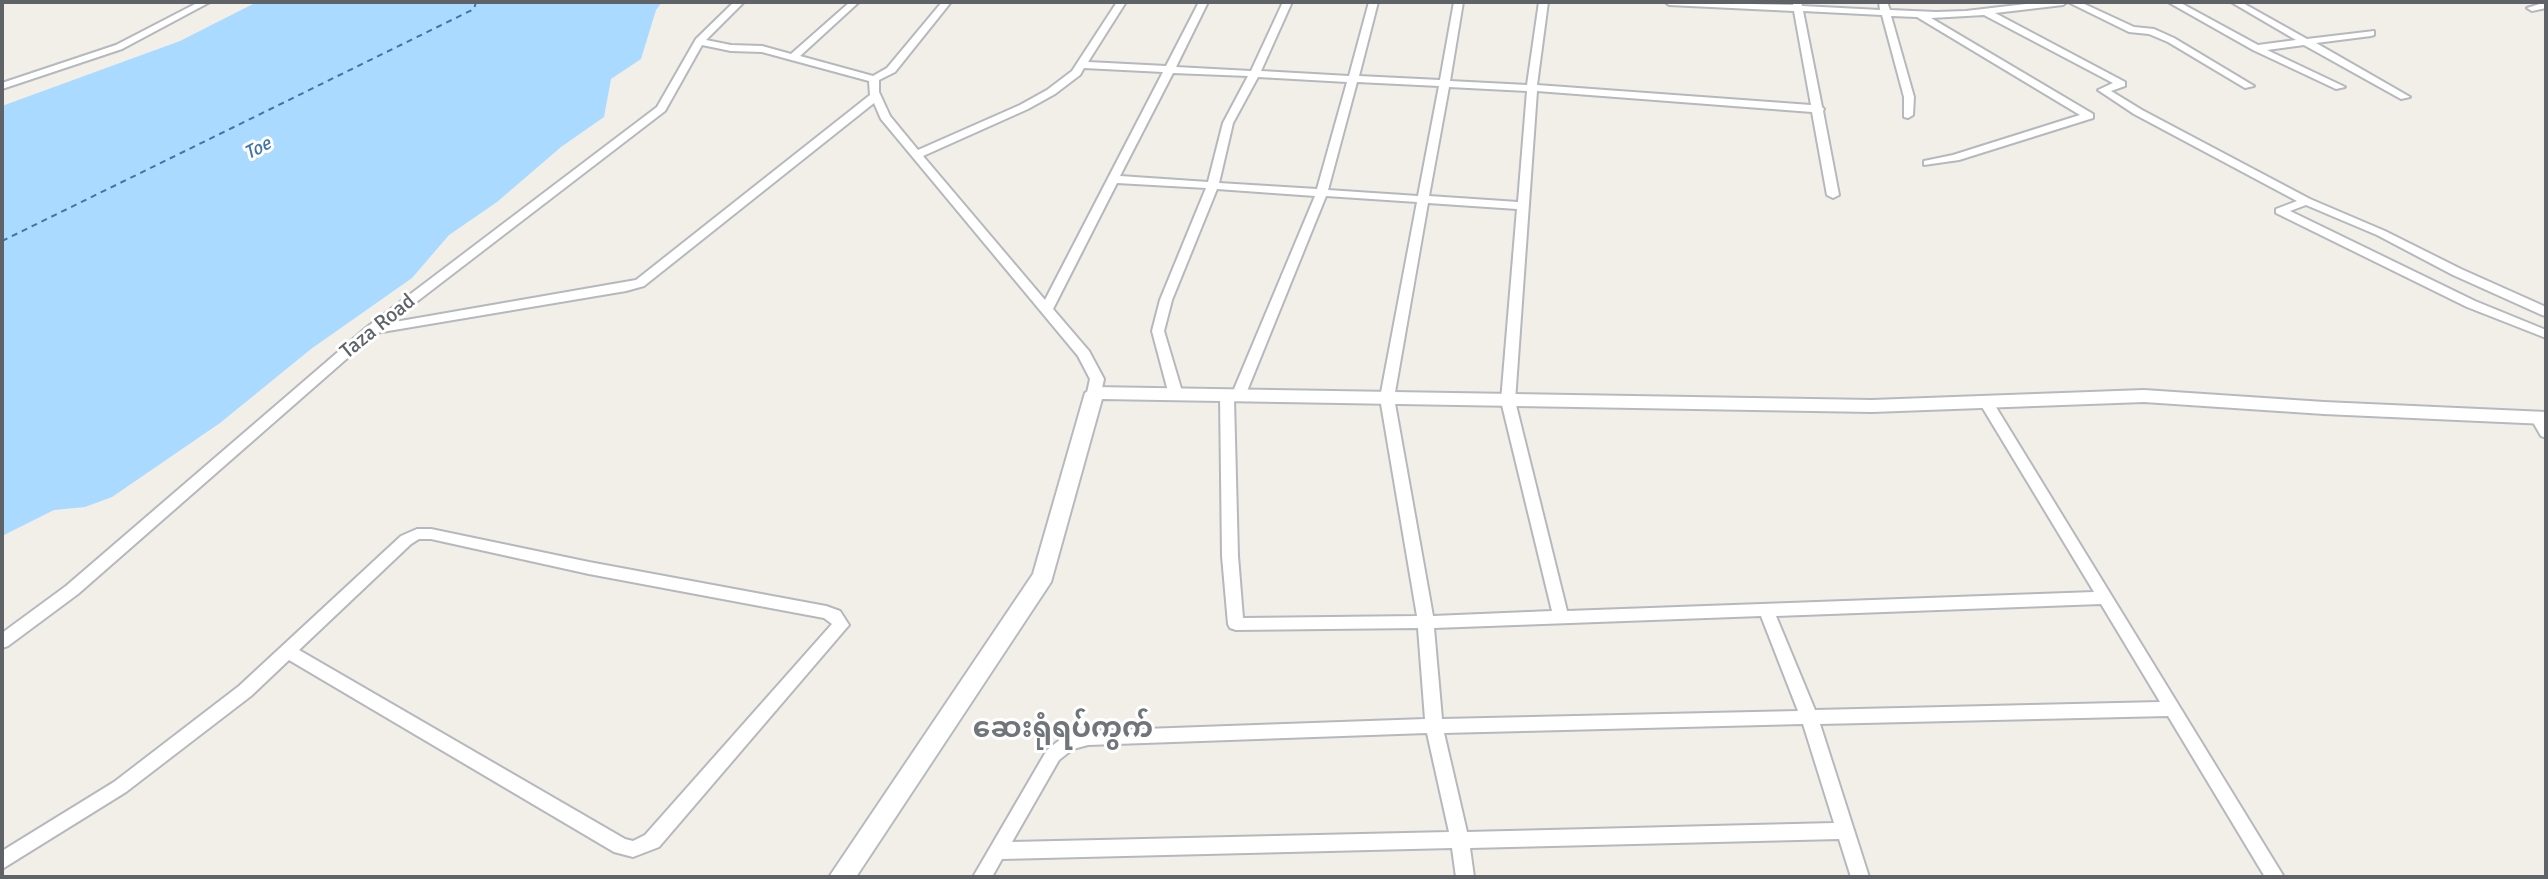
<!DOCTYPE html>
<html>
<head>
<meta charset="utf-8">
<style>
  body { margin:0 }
  #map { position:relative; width:2548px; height:879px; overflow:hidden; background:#f1efe8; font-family:Signika,sans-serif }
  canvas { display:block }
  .frame { position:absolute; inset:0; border:4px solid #5f6368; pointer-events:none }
</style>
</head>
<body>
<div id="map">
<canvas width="2548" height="879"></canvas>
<div class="frame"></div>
</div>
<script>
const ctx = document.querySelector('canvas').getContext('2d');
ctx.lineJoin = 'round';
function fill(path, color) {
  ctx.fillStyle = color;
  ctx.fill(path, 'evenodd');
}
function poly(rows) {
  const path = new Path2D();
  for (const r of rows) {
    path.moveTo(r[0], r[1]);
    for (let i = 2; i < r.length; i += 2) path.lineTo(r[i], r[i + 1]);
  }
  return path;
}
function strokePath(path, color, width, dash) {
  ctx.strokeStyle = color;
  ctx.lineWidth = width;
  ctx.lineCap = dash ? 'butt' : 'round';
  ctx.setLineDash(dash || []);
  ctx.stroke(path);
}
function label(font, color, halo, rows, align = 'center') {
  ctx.font = font + ' Signika,"Noto Sans Myanmar",sans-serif';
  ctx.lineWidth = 6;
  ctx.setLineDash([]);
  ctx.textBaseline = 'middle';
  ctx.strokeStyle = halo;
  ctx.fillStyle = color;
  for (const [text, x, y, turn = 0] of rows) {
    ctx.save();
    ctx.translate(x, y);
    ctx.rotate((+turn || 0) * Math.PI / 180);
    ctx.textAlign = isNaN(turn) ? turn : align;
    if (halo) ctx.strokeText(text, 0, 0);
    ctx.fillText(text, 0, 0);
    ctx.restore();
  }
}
fill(poly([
  [257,2,662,2,656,10,641,59,611,79,604,117,561,147,497,202,449,235,412,278,311,349,220,423,112,497,85,507,54,510,2,536,2,106,180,41]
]), '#aadaff');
strokePath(poly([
  [2,241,474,9,476,2]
]), '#4174aa', 2, [6, 5]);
const street = poly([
  [199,2,210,2,122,49,2,89,2,83,116,45,199,2],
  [734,2,744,2,706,40,731,45,762,46,791,54,850,2,859,2,800,56,873,76,887,68,942,2,951,2,895,72,879,80,879,92,890,116,918,150,1020,105,1047,90,1072,71,1117,2,1126,2,1088,62,1166,66,1199,2,1208,2,1176,67,1251,71,1283,2,1292,2,1261,71,1349,76,1369,2,1378,2,1359,76,1440,80,1454,2,1463,2,1450,81,1527,85,1539,2,1548,2,1537,85,1811,105,1794,11,1669,5,1665,2,1793,5,1793,2,1801,2,1802,6,1880,10,1879,2,1887,2,1890,10,1936,12,1966,11,2043,2,2067,2,2063,5,1995,13,2125,82,2125,86,2111,91,2142,110,2310,199,2385,231,2461,269,2546,307,2546,316,2542,315,2453,275,2377,235,2306,205,2290,211,2475,301,2546,330,2546,338,2467,307,2276,213,2276,209,2297,201,2134,114,2098,90,2113,83,1984,15,1931,18,2093,114,2093,118,1959,160,1924,165,1924,161,1953,155,2080,115,1917,17,1891,16,1914,97,1913,115,1908,118,1904,117,1904,97,1882,15,1803,11,1822,107,1824,109,1823,111,1839,195,1833,198,1827,195,1812,112,1537,91,1515,401,1567,611,2094,592,1979,402,1981,399,1991,399,2284,877,2265,877,2168,716,1820,724,1869,877,1851,877,1839,839,1470,848,1474,877,1456,877,1452,848,1002,859,992,877,973,877,1047,750,1062,738,1088,731,1425,719,1418,628,1236,630,1230,628,1228,624,1222,556,1220,396,1227,392,1232,394,1315,196,1217,189,1172,300,1164,331,1183,395,1176,399,1169,395,1152,331,1160,300,1206,188,1117,183,1053,309,1089,351,1104,379,1101,393,1094,397,1087,393,1090,379,1078,356,881,119,874,103,644,286,626,291,376,333,78,594,8,646,2,648,2,633,66,586,367,327,657,107,696,39,734,2],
  [702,45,731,51,762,52,869,81,870,95,636,280,389,323,665,111,702,45],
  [1084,68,1163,72,1045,300,923,156,1028,109,1055,94,1080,75,1084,68],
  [1173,73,1248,76,1223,123,1208,182,1120,176,1173,73],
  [1258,77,1347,82,1317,189,1219,183,1233,123,1258,77],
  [1357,82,1439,86,1418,196,1328,190,1357,82],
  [1449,87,1527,91,1518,202,1429,196,1449,87],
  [1326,196,1417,202,1380,398,1417,616,1243,618,1238,556,1234,399,1243,399,1245,396,1326,196],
  [1428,203,1517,209,1501,401,1552,611,1433,616,1394,398,1428,203],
  [2101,604,2160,702,1815,710,1776,616,2101,604],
  [1761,616,1798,711,1442,719,1434,628,1761,616],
  [1803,724,1834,823,1467,832,1444,733,1803,724],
  [1427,733,1449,832,1012,842,1059,760,1073,749,1088,745,1427,733],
  [2068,2,2080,2,2134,27,2154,29,2174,38,2254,86,2245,88,2168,42,2149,34,2129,32,2068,2],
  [2168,2,2179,2,2258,45,2296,40,2231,2,2241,2,2307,39,2374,31,2374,35,2371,36,2316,43,2410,97,2401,99,2304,45,2267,50,2345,87,2336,89,2253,50,2168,2],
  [2546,2,2546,8,2532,11,2527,8,2546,2],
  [2537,412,2542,414,2546,421,2546,438,2541,436,2530,417,2537,412],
  [417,529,431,529,589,562,826,606,840,611,849,625,659,847,633,857,614,852,289,660,251,696,126,792,2,869,2,851,114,782,239,686,401,536,417,529],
  [419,539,431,539,589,574,824,618,832,624,645,835,633,841,625,839,299,650,411,544,419,539]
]);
const secondary = poly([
  [1094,387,1872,400,2144,390,2324,402,2546,412,2546,424,2324,414,2144,402,1872,412,1102,399,1051,582,856,877,829,877,1033,574,1085,393,1094,387]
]);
strokePath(street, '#b5b8bc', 4);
strokePath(secondary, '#b6babf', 4);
fill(street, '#fff');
fill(secondary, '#fff');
label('italic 19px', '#4174aa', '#fff', [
  ["Toe",258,149,-28]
]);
label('21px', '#5f6368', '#fff', [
  ["Taza Road",378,327,-39]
]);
label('bold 28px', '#70757a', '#fff', [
  ["ဆေးရုံရပ်ကွက်",1063,730]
]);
</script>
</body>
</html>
